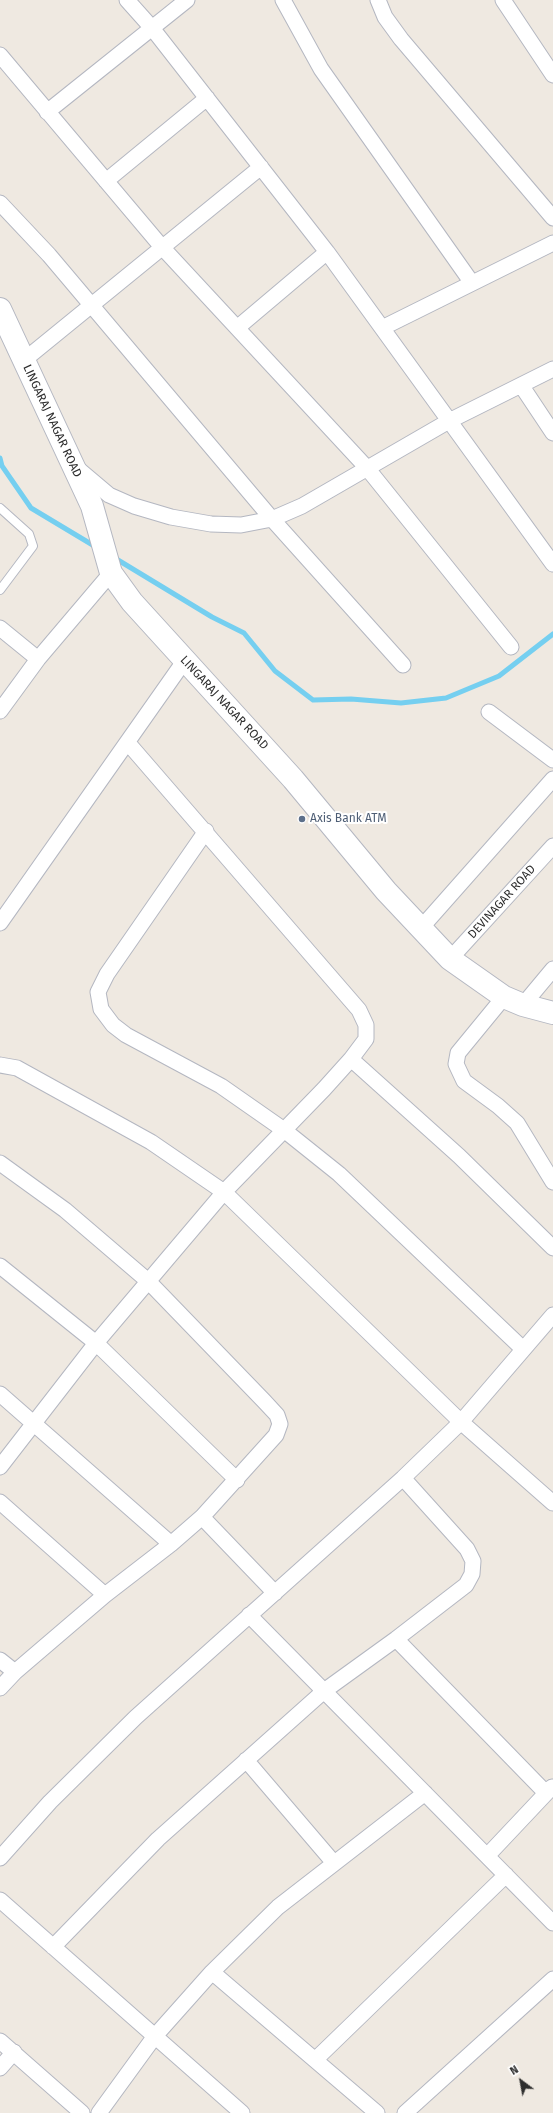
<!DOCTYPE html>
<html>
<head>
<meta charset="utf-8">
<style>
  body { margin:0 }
  #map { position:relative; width:553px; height:2113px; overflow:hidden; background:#efe9e1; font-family:"Fira Sans",sans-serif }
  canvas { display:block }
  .north { position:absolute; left:501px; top:2061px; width:40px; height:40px; -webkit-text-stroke:3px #fff; paint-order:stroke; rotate:328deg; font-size:11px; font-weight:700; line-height:16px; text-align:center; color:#2e2e2e }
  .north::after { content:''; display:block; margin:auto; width:14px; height:18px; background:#2e2e2e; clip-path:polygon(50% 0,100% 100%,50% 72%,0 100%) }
</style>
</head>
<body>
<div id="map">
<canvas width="553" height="2113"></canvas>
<div class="north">N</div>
</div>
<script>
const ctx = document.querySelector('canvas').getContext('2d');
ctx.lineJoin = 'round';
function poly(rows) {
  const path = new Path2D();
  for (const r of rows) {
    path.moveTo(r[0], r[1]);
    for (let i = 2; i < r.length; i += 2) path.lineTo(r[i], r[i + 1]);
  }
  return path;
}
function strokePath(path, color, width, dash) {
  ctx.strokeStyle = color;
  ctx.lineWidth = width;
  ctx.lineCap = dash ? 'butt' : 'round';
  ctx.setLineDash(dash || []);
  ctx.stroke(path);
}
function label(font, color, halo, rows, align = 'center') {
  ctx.font = font + ' "Fira Sans",sans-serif';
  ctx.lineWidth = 4;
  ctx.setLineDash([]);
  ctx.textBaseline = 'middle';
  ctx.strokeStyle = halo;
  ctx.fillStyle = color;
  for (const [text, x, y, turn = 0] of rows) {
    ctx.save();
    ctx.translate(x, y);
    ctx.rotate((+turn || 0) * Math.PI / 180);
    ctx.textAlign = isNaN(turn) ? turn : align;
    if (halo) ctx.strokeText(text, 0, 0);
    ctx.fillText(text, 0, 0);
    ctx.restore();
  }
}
strokePath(poly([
  [0,458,2,466,31,508,96,547],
  [113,557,212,617,244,633,275,671,313,700,351,699,401,703,446,698,499,676,553,634]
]), '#75cff0', 5);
const lane = poly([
  [0,508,29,534,33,546,0,590]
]);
const street = poly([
  [127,0,152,28,327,252,553,564],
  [283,0,321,69,472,283],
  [378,0,385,17,401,39,553,218],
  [503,0,553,75],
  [0,55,161,246,367,468,511,647],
  [47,112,187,0],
  [106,181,207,98],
  [0,203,49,255,272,519,403,665],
  [237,328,327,252],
  [382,328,553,243],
  [23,361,261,167],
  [521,385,553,433],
  [77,468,109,495,134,506,171,517,211,524,241,525,272,519,302,506,449,421,553,369],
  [0,628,38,659],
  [0,711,38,659,111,573],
  [489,712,553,760],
  [206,831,107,974,98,992,101,1009,113,1025,126,1035,221,1086,284,1130,339,1174,523,1349],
  [0,923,185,660],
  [421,928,553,779],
  [450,959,553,846],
  [504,997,458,1053,456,1064,464,1081,498,1106,517,1123,553,1182],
  [523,1005,553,969],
  [351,1059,459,1156,553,1248],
  [0,1065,17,1068,151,1142,224,1192,461,1422,553,1503],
  [0,1163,65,1210,148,1281,264,1401,277,1415,280,1424,276,1435,202,1517,171,1544,105,1595,15,1672,0,1688],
  [0,1266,96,1343,237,1480],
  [0,1394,171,1544],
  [0,1467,96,1343,224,1192,324,1089,351,1059,366,1039,366,1025,359,1010,128,743],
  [0,1502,105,1595],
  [202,1517,275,1593],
  [249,1615,553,1923],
  [396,1639,546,1793],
  [0,1660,15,1672],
  [246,1760,334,1863],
  [487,1856,552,1787],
  [0,1858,50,1802,136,1717,403,1478,461,1422,553,1315],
  [0,1900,242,2113],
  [53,1947,158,1839,324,1691,396,1639,466,1585,472,1574,473,1561,467,1549,403,1478],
  [212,1972,377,2113],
  [0,2041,82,2113],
  [316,2059,506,1875],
  [0,2068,14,2052],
  [99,2113,155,2036,212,1972,278,1907,425,1793],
  [405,2113,553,1979]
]);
const secondary = poly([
  [0,309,92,506,111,573,132,602,293,779,386,891,450,959,504,997,523,1005,553,1013]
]);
strokePath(lane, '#b4b7c1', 10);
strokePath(street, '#b4b7c1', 17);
strokePath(secondary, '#b4b7c1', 24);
strokePath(lane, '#fff', 8);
strokePath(street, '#fff', 15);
strokePath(secondary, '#fff', 22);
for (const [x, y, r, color] of [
  [302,819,4,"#5c6f8a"]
]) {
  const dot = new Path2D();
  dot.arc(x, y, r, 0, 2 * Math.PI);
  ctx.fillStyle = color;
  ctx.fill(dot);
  strokePath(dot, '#fff', 1.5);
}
label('12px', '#2e2e2e', '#fff', [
  ["LINGARAJ NAGAR ROAD",52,421,65],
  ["LINGARAJ NAGAR ROAD",224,703,47],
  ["DEVINAGAR ROAD",502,902,-48]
]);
label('12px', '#4e5e75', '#fff', [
  ["Axis Bank ATM",310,819]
], 'left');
</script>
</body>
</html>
